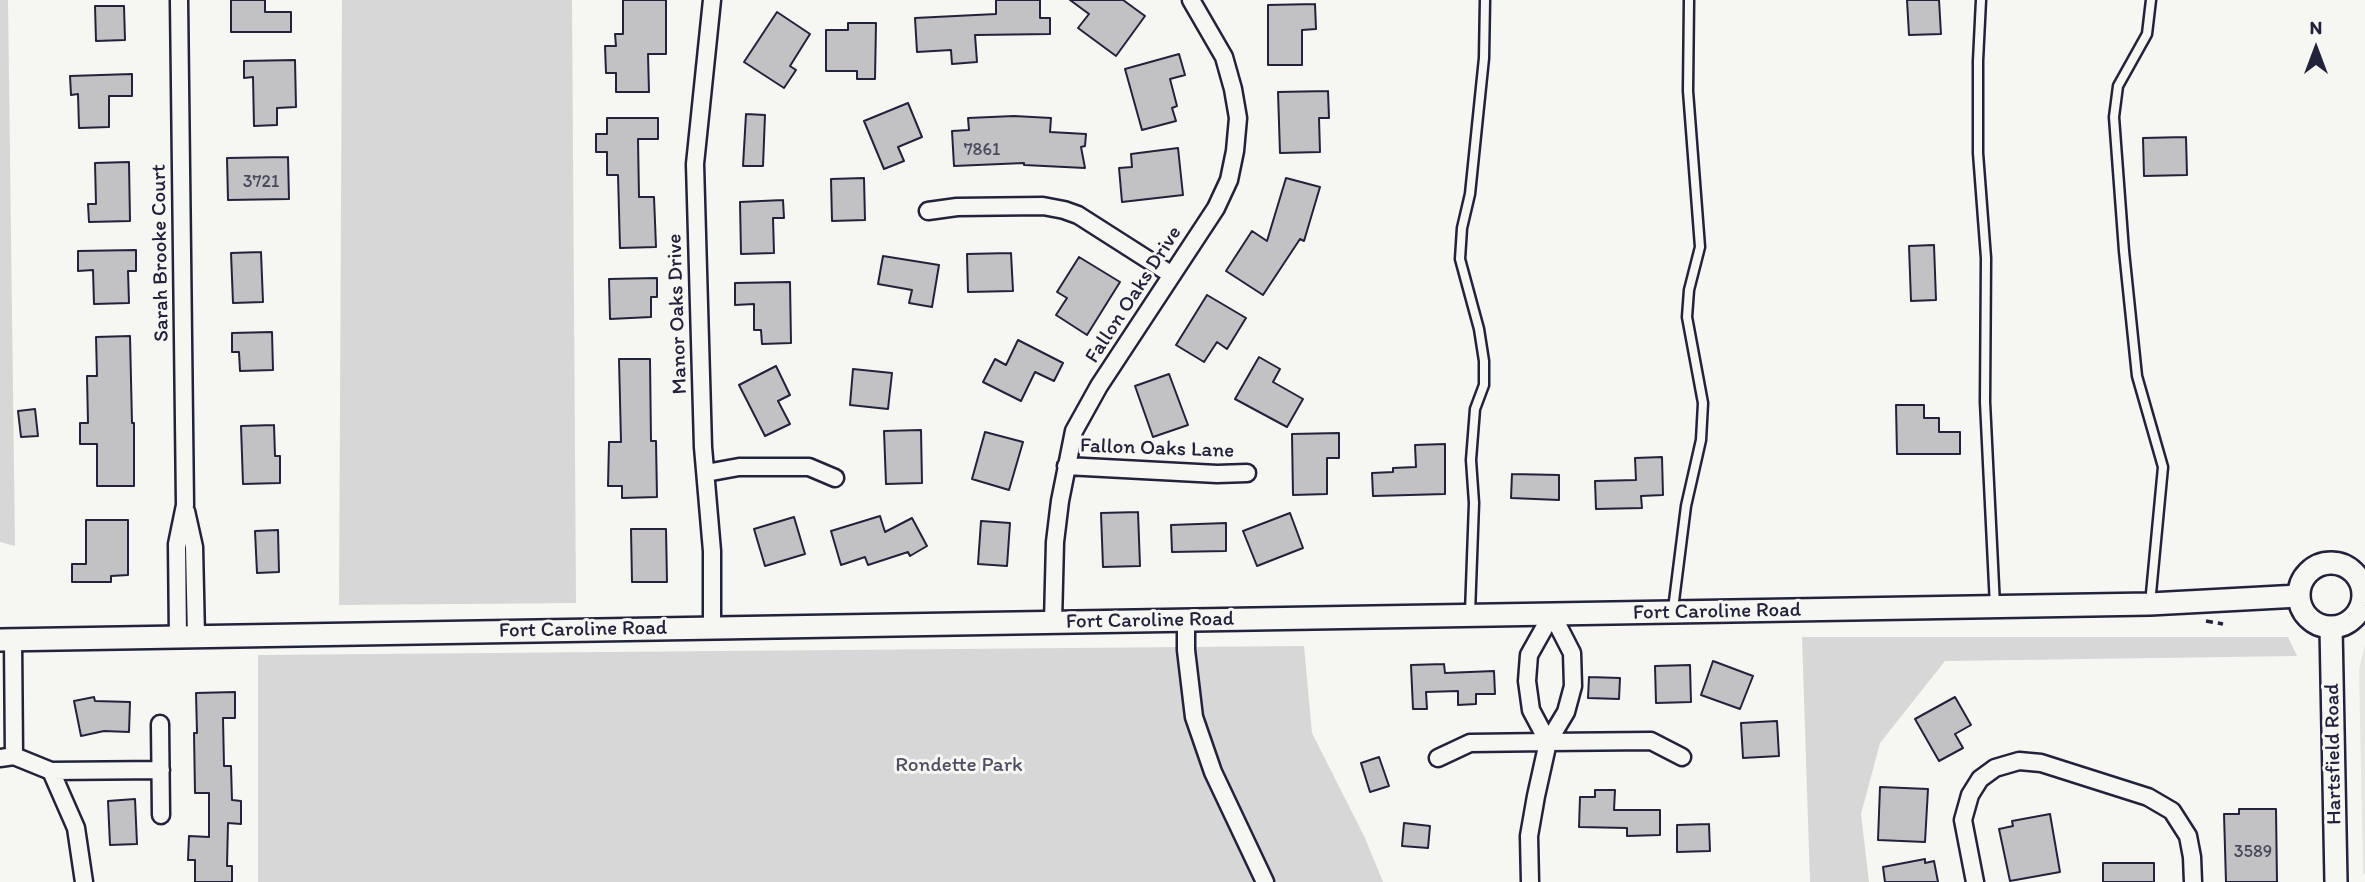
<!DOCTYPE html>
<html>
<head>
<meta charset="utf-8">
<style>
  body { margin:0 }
  #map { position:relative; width:2365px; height:882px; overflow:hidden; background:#f6f6f2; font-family:Itim,sans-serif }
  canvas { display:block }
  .north { position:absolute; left:2281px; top:14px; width:70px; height:70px; -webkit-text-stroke:5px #f6f6f2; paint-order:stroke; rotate:0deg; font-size:19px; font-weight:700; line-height:28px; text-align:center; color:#22223b }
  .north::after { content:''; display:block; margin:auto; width:24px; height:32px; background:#22223b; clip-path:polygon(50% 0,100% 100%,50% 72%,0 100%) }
</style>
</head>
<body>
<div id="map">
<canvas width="2365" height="882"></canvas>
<div class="north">N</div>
</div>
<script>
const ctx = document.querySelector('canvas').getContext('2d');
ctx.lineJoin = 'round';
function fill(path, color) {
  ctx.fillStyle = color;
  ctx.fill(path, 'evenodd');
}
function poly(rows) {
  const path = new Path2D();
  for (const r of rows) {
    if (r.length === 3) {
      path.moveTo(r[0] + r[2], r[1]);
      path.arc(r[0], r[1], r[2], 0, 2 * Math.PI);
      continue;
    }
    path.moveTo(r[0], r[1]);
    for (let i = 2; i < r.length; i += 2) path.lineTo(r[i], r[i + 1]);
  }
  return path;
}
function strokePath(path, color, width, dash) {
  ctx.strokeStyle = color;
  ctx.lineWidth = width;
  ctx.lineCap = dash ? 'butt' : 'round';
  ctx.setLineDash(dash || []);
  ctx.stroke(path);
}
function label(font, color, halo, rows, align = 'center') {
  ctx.font = font + ' Itim,sans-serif';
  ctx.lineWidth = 6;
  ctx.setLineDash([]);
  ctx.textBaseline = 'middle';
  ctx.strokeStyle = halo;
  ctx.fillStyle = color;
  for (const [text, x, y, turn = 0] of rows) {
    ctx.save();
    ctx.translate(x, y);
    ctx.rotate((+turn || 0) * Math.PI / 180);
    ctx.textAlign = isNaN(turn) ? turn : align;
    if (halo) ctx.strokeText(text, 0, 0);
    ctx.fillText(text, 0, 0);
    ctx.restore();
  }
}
fill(poly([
  [2365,645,2365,874,2363,874,2359,669]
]), '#e6e6e4');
fill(poly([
  [0,0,8,0,15,546,0,542],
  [342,0,572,0,576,603,339,605],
  [1802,637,2288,637,2297,656,1945,661,1880,743,1861,814,1869,882,1810,882],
  [1304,646,1312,733,1365,838,1383,882,258,882,258,655]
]), '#d7d7d7');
const building = poly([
  [231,0,265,0,265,12,291,12,291,32,231,32,231,0],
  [623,0,666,0,666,54,648,54,649,92,616,92,616,73,606,73,605,46,616,46,615,34,623,34,623,0],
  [996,0,1040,0,1040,18,1050,18,1050,34,975,35,977,62,952,64,951,50,917,52,915,18,996,14,996,0],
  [1070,0,1123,0,1145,16,1116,56,1078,28,1089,14,1070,0],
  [1907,0,1939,0,1941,34,1909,35,1907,0],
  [1315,4,1316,29,1302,30,1302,65,1268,65,1268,5,1315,4],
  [95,6,124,6,125,40,96,41,95,6],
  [777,12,810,34,790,66,796,70,784,88,744,62,777,12],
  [848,23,876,23,875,79,857,79,857,71,826,71,826,30,848,30,848,23],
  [1179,54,1185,75,1170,79,1177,106,1172,108,1176,121,1142,130,1125,69,1179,54],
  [295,60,296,107,277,108,277,125,254,126,253,77,244,78,244,61,295,60],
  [132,74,132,96,109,96,109,127,79,128,78,94,71,95,70,76,132,74],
  [1328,91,1329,118,1319,118,1320,152,1280,153,1278,92,1328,91],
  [908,103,922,137,898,147,904,161,884,169,864,121,908,103],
  [746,114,765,115,763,166,743,166,746,114],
  [1014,116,1051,118,1050,132,1086,134,1085,146,1081,147,1085,168,1024,165,1024,163,954,166,952,131,969,130,968,118,1014,116],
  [607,118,658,118,658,139,638,139,639,197,654,197,656,247,620,248,618,175,607,175,607,152,596,152,596,134,607,134,607,118],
  [2186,137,2187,175,2144,176,2143,138,2186,137],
  [1178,148,1183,195,1122,202,1119,168,1132,167,1131,154,1178,148],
  [288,157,289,199,228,200,227,158,288,157],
  [129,162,130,221,89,222,88,204,96,204,95,163,129,162],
  [864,178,865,220,832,221,831,179,864,178],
  [1286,178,1320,187,1304,241,1300,239,1263,295,1226,271,1252,231,1267,241,1286,178],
  [783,200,784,218,773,218,774,253,741,254,740,202,783,200],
  [1934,245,1936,300,1911,301,1909,246,1934,245],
  [136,250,136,271,128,271,129,303,94,304,93,270,78,271,78,251,136,250],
  [261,252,263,302,233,303,231,253,261,252],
  [1011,253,1013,291,968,292,967,254,1011,253],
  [883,256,939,265,932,307,909,303,912,290,878,284,883,256],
  [1079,257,1120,282,1087,335,1056,315,1067,298,1057,292,1079,257],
  [657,278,657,297,651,297,651,317,610,319,609,279,657,278],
  [790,282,791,343,762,344,761,330,754,330,754,304,735,305,735,283,790,282],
  [1207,295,1246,318,1227,349,1217,342,1204,362,1176,345,1207,295],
  [272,332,273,370,240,371,239,352,232,352,232,333,272,332],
  [130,336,132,423,134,423,134,486,97,486,97,444,80,444,80,423,88,423,87,376,97,376,96,337,130,336],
  [1018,340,1063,363,1054,381,1035,372,1021,401,983,382,995,359,1006,365,1018,340],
  [1259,357,1280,369,1273,382,1303,399,1287,427,1235,399,1259,357],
  [619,359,650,359,651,441,656,441,657,497,622,498,622,486,608,486,609,442,621,442,619,359],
  [776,366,790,395,778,401,790,424,765,436,739,385,776,366],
  [853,369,892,373,888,409,850,405,853,369],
  [1169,374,1188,425,1153,437,1135,386,1169,374],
  [1896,405,1924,405,1924,418,1939,418,1939,432,1960,432,1960,454,1897,454,1896,405],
  [35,409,38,436,21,437,18,411,35,409],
  [274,425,275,456,280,456,280,483,243,484,241,426,274,425],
  [921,430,922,483,886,484,884,431,921,430],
  [985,432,1023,442,1009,490,972,479,985,432],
  [1339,433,1339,458,1327,458,1327,494,1293,495,1292,434,1339,433],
  [1445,444,1445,494,1373,496,1372,473,1393,472,1393,468,1416,467,1415,445,1445,444],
  [1662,457,1663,495,1641,496,1642,508,1596,509,1595,481,1636,480,1635,458,1662,457],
  [1512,474,1559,475,1559,500,1511,498,1512,474],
  [1138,512,1140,566,1103,567,1101,513,1138,512],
  [1290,513,1303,548,1257,566,1243,531,1290,513],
  [880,516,885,532,912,518,927,546,910,556,908,552,868,565,865,557,841,565,831,531,880,516],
  [794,517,805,554,765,566,754,529,794,517],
  [86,520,128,520,128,575,111,576,111,582,72,582,72,564,86,564,86,520],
  [981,521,1010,523,1007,566,978,564,981,521],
  [1226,523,1226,551,1172,552,1171,525,1226,523],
  [631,529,666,529,667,582,632,582,631,529],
  [278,530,279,572,257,573,255,531,278,530],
  [1713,661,1753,676,1740,709,1701,695,1713,661],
  [1444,664,1445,673,1494,671,1495,694,1476,694,1476,704,1458,705,1458,691,1426,692,1427,709,1413,709,1411,665,1444,664],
  [1690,665,1691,702,1656,703,1655,666,1690,665],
  [1589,677,1620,678,1619,699,1588,698,1589,677],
  [235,692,235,718,223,718,224,766,231,766,232,800,241,801,241,824,228,823,227,866,232,866,232,882,195,882,195,860,188,860,189,836,209,837,209,793,195,793,194,733,197,733,196,693,235,692],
  [94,697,95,701,130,702,129,732,104,731,81,736,74,701,94,697],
  [1955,697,1971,725,1955,734,1963,748,1939,761,1915,719,1955,697],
  [1777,721,1779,756,1743,758,1741,723,1777,721],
  [1379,757,1389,786,1370,792,1361,763,1379,757],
  [1880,787,1928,789,1925,842,1878,840,1880,787],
  [1595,790,1615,790,1614,810,1660,810,1660,835,1627,836,1627,828,1579,827,1580,797,1595,797,1595,790],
  [135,799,137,844,110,845,108,801,135,799],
  [2239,809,2276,809,2277,882,2226,882,2224,814,2239,814,2239,809],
  [2050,814,2060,872,2010,881,1999,829,2013,826,2012,821,2050,814],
  [1404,823,1430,826,1428,848,1402,846,1404,823],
  [1709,824,1710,851,1677,852,1677,825,1709,824],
  [1925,859,1925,863,1934,861,1938,882,1885,882,1883,867,1925,859],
  [2103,863,2154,863,2154,882,2103,882,2103,863]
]);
fill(building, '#c2c2c4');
strokePath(building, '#22223b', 2);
const lane = poly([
  [1981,0,1978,61,1978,153,1986,258,1985,402,1995,606],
  [2150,604,2163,467,2137,376,2124,251,2114,117,2118,86,2147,34,2151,0],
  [1673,609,1686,506,1701,440,1703,403,1687,317,1689,290,1700,247,1688,91,1689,0],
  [1470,613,1474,503,1471,460,1475,409,1484,385,1484,361,1479,329,1460,259,1462,228,1470,194,1484,58,1485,0]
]);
const street = poly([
  [928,211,957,207,1043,206,1064,210,1078,215,1172,275],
  [1066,466,1217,474,1247,473],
  [706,473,739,467,809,467,835,478],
  [186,511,194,547,196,637],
  [1186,620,1186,650,1194,717,1213,772,1265,882],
  [1053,622,1055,542,1060,501,1074,431,1099,386,1216,208,1229,180,1235,151,1238,118,1233,89,1224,57,1191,0],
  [712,628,712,551,703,447,695,164,712,0],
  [178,637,177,544,185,505,179,0],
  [13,640,14,756],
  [160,724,161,815],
  [1548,742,1531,710,1527,681,1529,655,1552,614],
  [0,758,14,756,51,771,76,828,84,882],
  [1438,758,1470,743,1548,742,1651,741,1682,757],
  [51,771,161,770],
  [1530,882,1529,836,1536,796,1548,742,1566,712,1573,686,1572,653,1552,614],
  [1975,882,1963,820,1970,795,1980,779,1995,768,2019,761,2041,763,2148,797,2172,811,2188,836,2192,857,2193,882]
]);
const secondary = poly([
  [2331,595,32],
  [2331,627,2336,882],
  [0,640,2150,604,2299,596]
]);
strokePath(lane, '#22223b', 13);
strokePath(street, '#22223b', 21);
strokePath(secondary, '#22223b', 26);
strokePath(poly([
  [2206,621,2223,624]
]), '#22223b', 3.5, [7, 5]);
strokePath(lane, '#f6f6f2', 8);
strokePath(street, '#f6f6f2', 16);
strokePath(secondary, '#f6f6f2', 21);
label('18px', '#4a4a5d', null, [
  ["7861",982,150],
  ["3721",261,182],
  ["3589",2253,852]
]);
label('21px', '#22223b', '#f6f6f2', [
  ["Sarah Brooke Court",161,253,-91],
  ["Fallon Oaks Drive",1134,295,-57],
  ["Manor Oaks Drive",678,314,-92],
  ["Fallon Oaks Lane",1157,449,2],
  ["Fort Caroline Road",1717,612,-1],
  ["Fort Caroline Road",1150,621,-1],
  ["Fort Caroline Road",583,630,-1],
  ["Hartsfield Road",2334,754,-91]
]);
label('21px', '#4f4f62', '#f6f6f2', [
  ["Rondette Park",959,766]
]);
</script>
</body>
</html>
